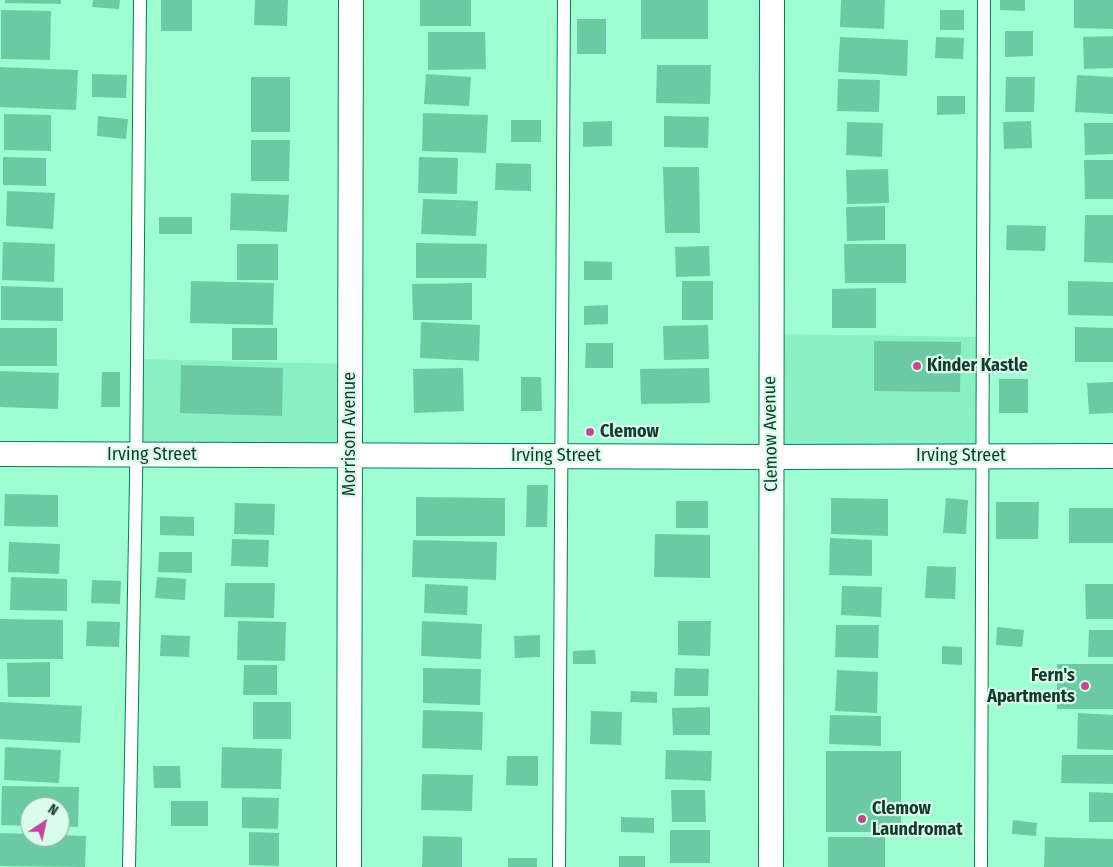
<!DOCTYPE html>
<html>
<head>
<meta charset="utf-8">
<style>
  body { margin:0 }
  #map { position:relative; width:1113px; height:867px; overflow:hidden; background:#9efed2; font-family:"Fira Sans Condensed",sans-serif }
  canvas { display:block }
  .north { position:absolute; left:20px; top:797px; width:50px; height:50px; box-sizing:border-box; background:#dafdeb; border:1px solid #8aaf9e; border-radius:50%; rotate:34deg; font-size:14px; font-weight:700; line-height:20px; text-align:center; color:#123b2b }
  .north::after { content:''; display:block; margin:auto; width:18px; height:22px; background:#c34799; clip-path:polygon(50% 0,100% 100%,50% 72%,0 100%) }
</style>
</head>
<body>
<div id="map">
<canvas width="1113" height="867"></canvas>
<div class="north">N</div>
</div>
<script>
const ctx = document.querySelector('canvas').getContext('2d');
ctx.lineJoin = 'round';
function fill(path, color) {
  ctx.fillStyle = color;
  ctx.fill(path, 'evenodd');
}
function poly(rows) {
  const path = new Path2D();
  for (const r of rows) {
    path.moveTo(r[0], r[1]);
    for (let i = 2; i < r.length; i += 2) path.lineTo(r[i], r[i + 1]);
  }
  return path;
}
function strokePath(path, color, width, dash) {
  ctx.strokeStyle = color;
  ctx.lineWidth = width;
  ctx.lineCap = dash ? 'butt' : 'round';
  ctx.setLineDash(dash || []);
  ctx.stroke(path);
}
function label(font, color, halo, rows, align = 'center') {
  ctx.font = font + ' "Fira Sans Condensed",sans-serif';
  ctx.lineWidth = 4.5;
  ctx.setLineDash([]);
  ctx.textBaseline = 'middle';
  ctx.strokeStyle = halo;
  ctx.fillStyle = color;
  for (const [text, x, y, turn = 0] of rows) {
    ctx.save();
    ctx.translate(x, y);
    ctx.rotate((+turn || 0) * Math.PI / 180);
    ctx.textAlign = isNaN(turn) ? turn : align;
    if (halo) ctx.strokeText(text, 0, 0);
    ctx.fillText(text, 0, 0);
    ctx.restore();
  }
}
fill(poly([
  [774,334,982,337,982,458,774,459],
  [139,359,349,364,348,452,139,454]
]), '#89f0c3');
fill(poly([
  [5,0,61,0,61,4,5,3],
  [93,0,120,0,119,9,92,7],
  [161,0,192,0,192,31,161,31],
  [255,0,288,0,287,26,254,25],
  [420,0,471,0,471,26,420,26],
  [641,0,708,0,708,39,641,39],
  [841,0,885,0,884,29,840,27],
  [1000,0,1025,0,1025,11,1000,10],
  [1074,0,1113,0,1113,29,1074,28],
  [1,10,51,11,50,60,1,59],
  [940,10,964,10,964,30,940,30],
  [577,19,606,19,606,54,577,54],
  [1005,31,1033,31,1033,56,1005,57],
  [428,32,485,32,486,69,428,70],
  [1113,36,1113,68,1084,69,1083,37],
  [840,37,908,40,907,76,838,72],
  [936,37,964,38,963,59,935,58],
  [657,65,711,65,710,104,656,103],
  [0,67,78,70,76,110,0,107],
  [92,74,127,75,126,98,92,97],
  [426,74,471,77,469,106,424,104],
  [1077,75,1113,77,1113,114,1075,112],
  [251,77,290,77,290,132,251,132],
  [1006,77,1035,77,1034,112,1005,112],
  [838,79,880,80,879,112,837,111],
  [937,96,965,96,965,114,937,115],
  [423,113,488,115,486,153,422,151],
  [4,114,51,115,51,151,4,150],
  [98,116,128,119,126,139,97,136],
  [664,116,709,117,708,148,664,147],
  [511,120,541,120,541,142,511,142],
  [612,121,612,146,583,147,583,122],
  [1031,121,1032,148,1004,149,1003,122],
  [847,122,883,123,882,157,846,155],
  [1084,123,1113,123,1113,154,1085,155],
  [251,140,290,140,289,181,251,181],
  [3,157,46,158,46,186,3,185],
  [419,157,458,158,457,194,418,193],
  [1084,160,1113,160,1113,199,1085,199],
  [496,163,531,164,531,191,495,190],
  [663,167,699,167,700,233,665,233],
  [888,169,889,203,847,204,846,170],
  [7,191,55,193,53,229,6,226],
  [231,193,289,195,287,232,230,230],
  [423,199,478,201,476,236,421,234],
  [885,206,885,240,847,241,846,207],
  [1085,215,1113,215,1113,263,1084,262],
  [159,217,192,217,192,234,159,234],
  [1007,225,1046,226,1045,251,1006,250],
  [3,242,55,244,54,282,2,280],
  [416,243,487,244,486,278,416,278],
  [237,244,278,244,278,280,237,280],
  [844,244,906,244,906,283,845,283],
  [709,246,710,276,676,277,675,247],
  [584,261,612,262,612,280,584,280],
  [191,281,274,283,273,325,190,323],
  [682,281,713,281,713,320,682,320],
  [1068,281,1113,282,1113,316,1068,315],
  [472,283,472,320,413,320,412,284],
  [1,286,63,288,63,321,1,320],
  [876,288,876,328,832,328,832,289],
  [608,305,608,324,584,325,584,306],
  [421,322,480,325,479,361,420,358],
  [708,325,709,359,664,360,663,326],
  [1075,327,1113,328,1113,362,1075,362],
  [0,328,57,328,57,366,0,366],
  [232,328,277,328,277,360,232,360],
  [874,341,961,342,960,392,874,391],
  [586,343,613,343,613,368,585,368],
  [181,365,283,368,282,416,180,413],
  [463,368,464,411,414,413,413,369],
  [709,368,710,403,641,404,640,369],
  [0,371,59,373,58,409,0,407],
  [102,372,120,372,120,407,101,407],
  [521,377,541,377,542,411,521,411],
  [999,379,1028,379,1028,413,999,413],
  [1113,382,1113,413,1089,414,1087,383],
  [527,485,548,485,547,527,526,527],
  [5,494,58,495,58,527,4,526],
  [416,497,505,498,505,536,416,536],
  [831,498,888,499,888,536,831,534],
  [946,498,968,500,966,534,943,533],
  [676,501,708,501,708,528,676,528],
  [996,502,1039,502,1038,539,996,539],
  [235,503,275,504,274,535,234,534],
  [1069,508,1113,508,1113,543,1069,543],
  [160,516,194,517,194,536,160,535],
  [655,534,710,535,710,578,654,577],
  [830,538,872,540,872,576,829,575],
  [232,539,269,540,268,567,231,566],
  [413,540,497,542,496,580,412,577],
  [9,542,60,544,59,574,8,572],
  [159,552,192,552,192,573,158,572],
  [927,566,956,567,955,599,925,598],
  [11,577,67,579,67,611,10,610],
  [157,577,186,579,185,600,155,598],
  [92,580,121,581,120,604,91,603],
  [225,583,275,583,274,618,224,617],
  [425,584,468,586,467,615,424,613],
  [1085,584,1113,584,1113,619,1086,619],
  [842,586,882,587,881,617,841,615],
  [0,619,63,620,63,659,0,659],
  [87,621,120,622,119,647,86,646],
  [238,621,286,622,285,661,237,660],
  [422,621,482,624,481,659,421,656],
  [678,621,711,621,710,656,678,655],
  [836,625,879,625,878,658,835,657],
  [997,627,1024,630,1022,647,996,645],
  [1089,630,1113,630,1113,657,1088,657],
  [161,635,190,636,189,657,160,656],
  [540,635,540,657,515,658,514,636],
  [942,646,962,647,962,665,942,664],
  [595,650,596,664,573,664,573,651],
  [50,662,50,697,8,697,7,663],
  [1057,664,1113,664,1113,709,1057,709],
  [244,665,277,665,277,695,243,695],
  [423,668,481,669,480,705,423,703],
  [675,668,709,669,708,696,674,696],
  [837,670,878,672,877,713,835,711],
  [631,691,657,692,657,703,630,702],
  [0,702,82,706,80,743,0,739],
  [253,702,291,702,291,739,253,739],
  [710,707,710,735,673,735,672,708],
  [423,710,483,712,482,750,422,748],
  [591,711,622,712,621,745,590,744],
  [1078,713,1113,715,1113,750,1077,749],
  [830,715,881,716,881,746,829,744],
  [5,747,61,750,59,783,4,780],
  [222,747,282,749,281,789,221,788],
  [666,750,712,751,711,781,665,779],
  [826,751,901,751,901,832,826,832],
  [1062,755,1113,755,1113,784,1061,783],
  [507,756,538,756,538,786,506,785],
  [153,766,180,766,181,788,154,788],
  [422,774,473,775,472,811,421,810],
  [2,786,79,787,78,827,60,826,60,807,30,807,30,826,1,825],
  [671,790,705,790,706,822,672,822],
  [1089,792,1113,793,1113,822,1089,822],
  [242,797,279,798,278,829,242,828],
  [171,801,208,801,208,826,171,826],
  [621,817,654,818,654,833,621,832],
  [1013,820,1037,823,1036,836,1012,834],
  [670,830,710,830,710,863,670,863],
  [249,832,279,833,279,866,249,865],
  [0,833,30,834,30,837,60,837,60,835,86,836,85,867,0,866],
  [423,836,462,837,462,867,422,867],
  [828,837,885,837,885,867,828,867],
  [1045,837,1113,839,1113,867,1044,867],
  [619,856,645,856,645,867,619,867],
  [508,858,537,858,537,867,508,867]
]), '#6bcaa1');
const lane = poly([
  [129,867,136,481,140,0],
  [559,867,564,0],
  [981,867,984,0]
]);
const street = poly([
  [0,454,772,457,1113,456],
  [349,867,351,0],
  [771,867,772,0]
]);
strokePath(lane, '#067c57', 14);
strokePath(street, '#067c57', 26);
strokePath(lane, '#fff', 12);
strokePath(street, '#fff', 24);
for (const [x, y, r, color] of [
  [917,366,5,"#c34799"],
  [590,432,5,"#c34799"],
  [1085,686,5,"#c34799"],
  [862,819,5,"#c34799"]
]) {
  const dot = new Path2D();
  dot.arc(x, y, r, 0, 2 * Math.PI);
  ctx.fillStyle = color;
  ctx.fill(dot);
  strokePath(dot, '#dafdeb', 2);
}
label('bold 18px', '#123b2b', '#dafdeb', [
  ["Kinder Kastle",927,366],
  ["Clemow",600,432],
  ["Fern's",1075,676,"right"],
  ["Apartments",1075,697,"right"],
  ["Clemow",872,809],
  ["Laundromat",872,830]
], 'left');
label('18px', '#123b2b', '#dafdeb', [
  ["Morrison Avenue",350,434,-90],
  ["Clemow Avenue",771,434,-91],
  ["Irving Street",152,455],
  ["Irving Street",556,456],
  ["Irving Street",961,456]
]);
</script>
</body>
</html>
